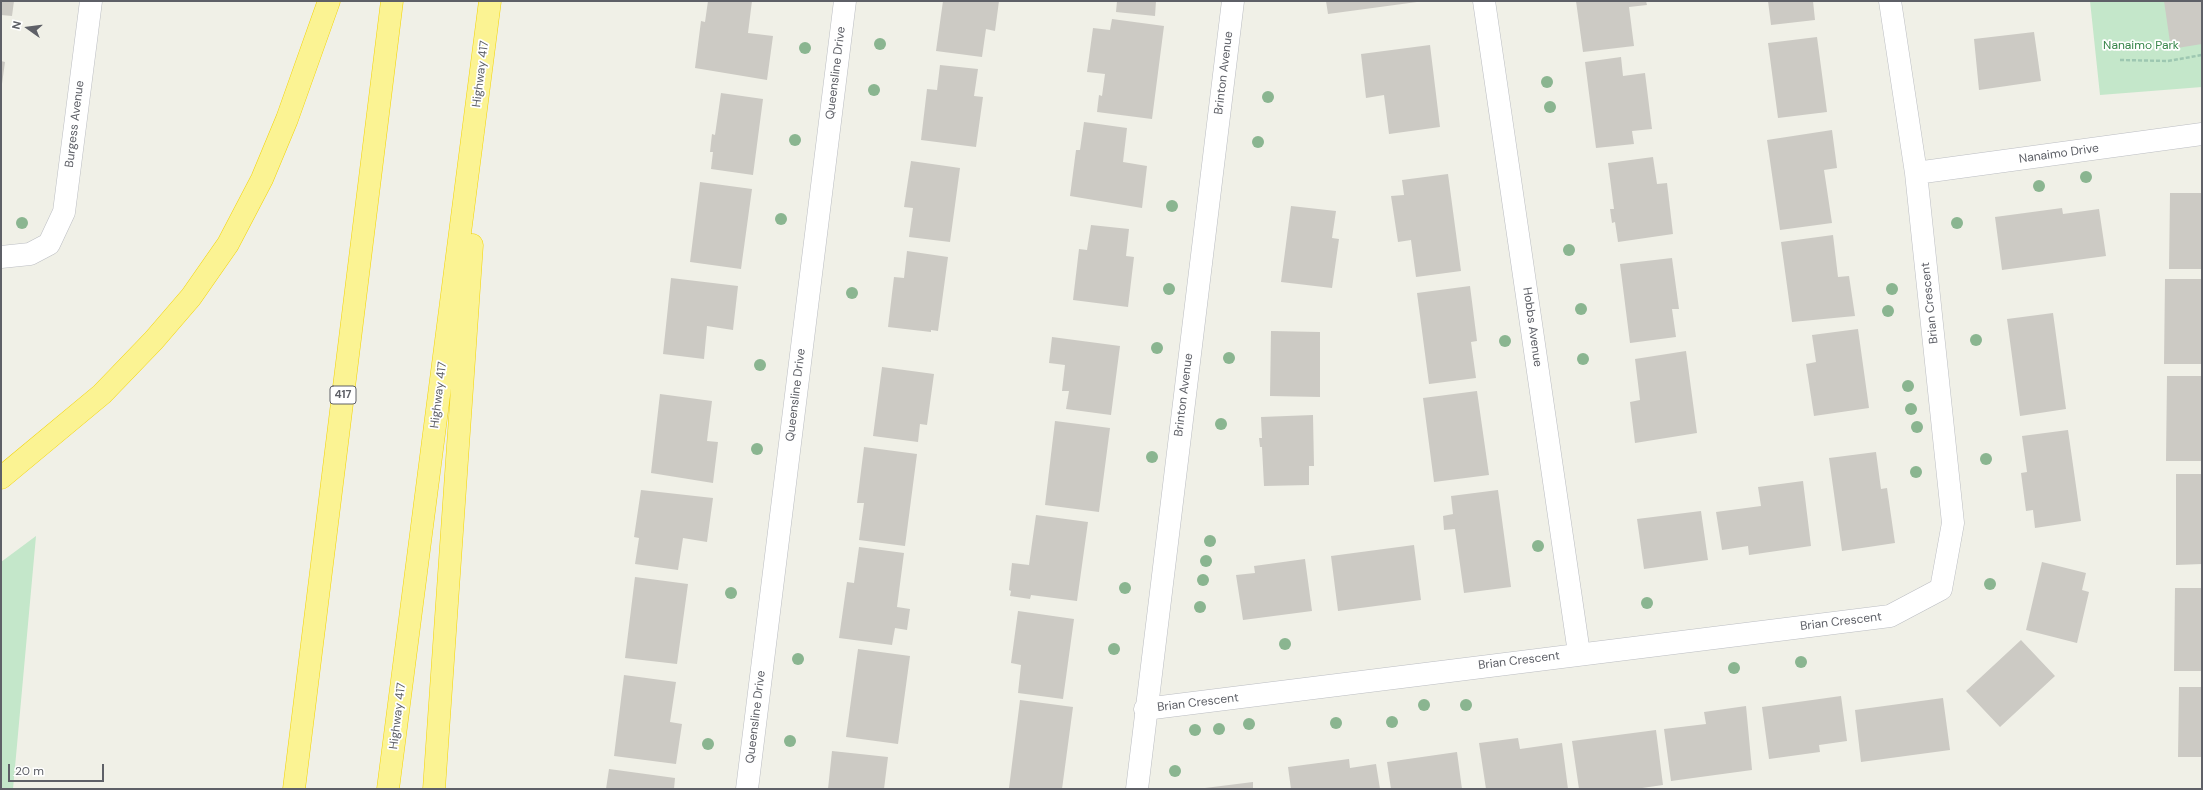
<!DOCTYPE html>
<html>
<head>
<meta charset="utf-8">
<style>
  body { margin:0 }
  #map { position:relative; width:2203px; height:790px; overflow:hidden; background:#f0f0e7; font-family:"DM Sans",sans-serif }
  canvas { display:block }
  .frame { position:absolute; inset:0; border:2px solid #5e6067; pointer-events:none }
  .north { position:absolute; left:8px; top:8px; width:40px; height:40px; -webkit-text-stroke:3px #fff; paint-order:stroke; rotate:284deg; font-size:11px; font-weight:700; line-height:16px; text-align:center; color:#5e6067 }
  .north::after { content:''; display:block; margin:auto; width:14px; height:18px; background:#5e6067; clip-path:polygon(50% 0,100% 100%,50% 72%,0 100%) }
  .scale { position:absolute; left:8px; top:764px; width:96px; height:18px; box-sizing:border-box; border:2px solid #5e6067; border-top:0; padding-left:5px; font-size:12px; line-height:14px; white-space:nowrap; color:#5e6067; -webkit-text-stroke:3px #fff; paint-order:stroke }
</style>
</head>
<body>
<div id="map">
<canvas width="2203" height="790"></canvas>
<div class="frame"></div>
<div class="north">N</div>
<div class="scale">20 m</div>
</div>
<script>
const ctx = document.querySelector('canvas').getContext('2d');
ctx.lineJoin = 'round';
function fill(path, color) {
  ctx.fillStyle = color;
  ctx.fill(path, 'evenodd');
}
function poly(rows) {
  const path = new Path2D();
  for (const r of rows) {
    path.moveTo(r[0], r[1]);
    for (let i = 2; i < r.length; i += 2) path.lineTo(r[i], r[i + 1]);
  }
  return path;
}
function strokePath(path, color, width, dash) {
  ctx.strokeStyle = color;
  ctx.lineWidth = width;
  ctx.lineCap = dash ? 'butt' : 'round';
  ctx.setLineDash(dash || []);
  ctx.stroke(path);
}
function label(font, color, halo, rows, align = 'center') {
  ctx.font = font + ' "DM Sans",sans-serif';
  ctx.lineWidth = 3.5;
  ctx.setLineDash([]);
  ctx.textBaseline = 'middle';
  ctx.strokeStyle = halo;
  ctx.fillStyle = color;
  for (const [text, x, y, turn = 0] of rows) {
    ctx.save();
    ctx.translate(x, y);
    ctx.rotate((+turn || 0) * Math.PI / 180);
    ctx.textAlign = isNaN(turn) ? turn : align;
    if (halo) ctx.strokeText(text, 0, 0);
    ctx.fillText(text, 0, 0);
    ctx.restore();
  }
}
fill(poly([
  [2090,1,2202,1,2202,87,2100,95],
  [36,536,13,789,1,789,1,562]
]), '#c4e7ca');
fill(poly([
  [1,1,14,1,12,16,1,15],
  [708,1,752,1,748,33,773,36,767,80,695,68,701,21,705,22],
  [943,1,999,1,995,31,986,29,982,57,936,51],
  [1117,1,1156,1,1155,16,1116,12],
  [1326,1,1417,1,1417,2,1328,14],
  [1576,1,1646,1,1647,5,1629,7,1634,46,1583,52],
  [1768,1,1813,1,1815,20,1771,25],
  [2164,1,2202,1,2202,44,2171,49],
  [1112,19,1164,26,1152,119,1097,112,1099,95,1102,96,1105,74,1087,72,1093,28,1110,30],
  [2034,32,2041,81,1979,90,1974,39],
  [1817,37,1827,112,1778,118,1768,43],
  [1430,45,1440,127,1389,134,1384,95,1366,98,1361,54],
  [1621,57,1623,76,1645,73,1652,129,1632,131,1634,144,1596,148,1585,62],
  [1,61,5,62,2,84,1,84],
  [940,65,978,69,974,96,983,97,976,147,921,140,927,89,937,90],
  [721,93,763,99,753,175,711,169,713,152,710,152,712,134,715,135],
  [1084,122,1127,128,1123,162,1147,166,1142,208,1070,196,1076,150,1080,150],
  [1832,130,1837,168,1824,170,1832,223,1780,230,1767,140],
  [1653,157,1657,184,1667,183,1673,234,1618,242,1615,222,1612,223,1610,209,1614,209,1608,163],
  [911,161,960,168,950,242,909,237,913,208,904,207],
  [1448,174,1461,271,1416,277,1411,240,1398,242,1391,196,1404,195,1402,180],
  [700,182,752,189,741,269,690,262],
  [2170,193,2202,193,2202,269,2169,269],
  [1291,206,1336,211,1332,238,1339,239,1332,288,1281,282],
  [2062,208,2063,214,2099,209,2106,256,2002,270,1995,217],
  [1091,225,1129,229,1126,256,1134,257,1128,307,1073,300,1079,249,1087,250],
  [1833,235,1838,277,1849,276,1855,316,1792,322,1781,242],
  [907,251,948,257,938,331,931,330,931,332,888,327,894,277,904,278],
  [1672,258,1679,309,1672,309,1676,337,1630,343,1620,264],
  [671,278,738,286,733,330,707,326,704,359,663,354],
  [2165,279,2202,279,2202,364,2164,364],
  [1470,286,1477,341,1471,342,1476,378,1429,384,1417,293],
  [2053,313,2066,409,2020,416,2007,319],
  [1858,329,1869,408,1814,416,1806,364,1816,362,1812,335],
  [1271,331,1320,332,1320,397,1270,396],
  [1052,337,1120,346,1111,415,1066,409,1069,391,1062,391,1065,365,1049,363],
  [1686,351,1697,433,1635,443,1630,402,1640,400,1635,359],
  [882,367,934,374,927,425,920,424,918,442,873,436],
  [2167,376,2202,376,2202,461,2166,461],
  [1477,391,1489,475,1434,482,1423,398],
  [660,394,712,401,707,441,718,442,713,483,651,473],
  [1313,415,1314,466,1309,466,1309,485,1264,486,1262,447,1260,447,1259,438,1262,438,1261,417],
  [1055,421,1110,428,1099,512,1045,505],
  [2068,430,2081,521,2035,528,2033,510,2026,511,2021,473,2027,472,2022,436],
  [864,447,917,454,905,546,859,540,864,503,857,503],
  [1876,452,1881,489,1887,488,1895,543,1842,551,1829,458],
  [2176,474,2202,474,2202,564,2176,565],
  [1803,481,1811,546,1749,555,1748,546,1722,550,1716,512,1761,506,1758,487],
  [641,490,713,498,707,542,683,538,678,570,635,564,639,538,634,537],
  [1498,490,1511,587,1464,593,1455,529,1444,530,1443,516,1453,514,1451,496],
  [1701,511,1708,560,1644,569,1637,519],
  [1036,515,1088,522,1077,601,1031,595,1030,599,1010,596,1011,591,1009,590,1012,563,1029,565],
  [1414,545,1421,600,1338,611,1331,556],
  [859,547,904,553,897,607,910,609,907,630,895,628,892,645,839,638,847,582,854,583],
  [1305,559,1312,611,1243,620,1236,575,1255,573,1254,566],
  [2042,562,2086,573,2082,590,2089,592,2077,643,2026,630],
  [635,577,688,584,677,664,625,658],
  [2175,588,2202,588,2202,671,2174,671],
  [1018,611,1074,619,1063,699,1018,693,1021,665,1011,663],
  [2021,640,2055,676,2000,727,1966,691],
  [858,649,910,656,898,744,846,737],
  [624,675,676,682,670,722,682,724,676,764,614,756],
  [2179,687,2202,687,2202,757,2178,757],
  [1841,696,1847,741,1819,745,1820,752,1769,759,1762,707],
  [1943,698,1950,750,1861,762,1855,710],
  [1020,700,1073,707,1062,789,1009,788],
  [1746,706,1752,770,1671,781,1664,729,1706,724,1704,712],
  [1656,730,1663,785,1635,789,1579,789,1572,741],
  [1518,738,1520,749,1562,743,1568,789,1486,789,1479,743],
  [832,751,888,757,884,789,828,789],
  [1457,752,1462,789,1391,789,1387,762],
  [1349,759,1350,768,1376,764,1380,789,1291,789,1288,767],
  [609,769,675,778,674,789,606,789],
  [1253,782,1253,789,1206,789,1205,788]
]), '#cccac4');
const minor = poly([
  [1484,1,1579,653],
  [1916,173,2202,134],
  [1,257,30,254,49,244,64,212,91,1],
  [1145,709,1890,616,1941,589,1953,523,1916,173,1890,1],
  [747,789,845,1],
  [1137,789,1233,1]
]);
const motorway = poly([
  [1,478,102,394,154,340,191,297,228,244,262,179,287,119,329,1],
  [294,789,392,1],
  [388,789,490,1],
  [434,789,472,245]
]);
strokePath(minor, '#bbbdc2', 23);
strokePath(motorway, '#f2d305', 23);
strokePath(poly([
  [2120,60,2168,61,2202,55]
]), '#9dc7b1', 2.5, [4, 2]);
strokePath(minor, '#fff', 22);
strokePath(motorway, '#fbf393', 22);
ctx.fillStyle = '#8ab590';
for (const [x, y] of [
  [880,44],
  [805,48],
  [1547,82],
  [874,90],
  [1268,97],
  [1550,107],
  [795,140],
  [1258,142],
  [2086,177],
  [2039,186],
  [1172,206],
  [781,219],
  [22,223],
  [1957,223],
  [1569,250],
  [1169,289],
  [1892,289],
  [852,293],
  [1581,309],
  [1888,311],
  [1976,340],
  [1505,341],
  [1157,348],
  [1229,358],
  [1583,359],
  [760,365],
  [1908,386],
  [1911,409],
  [1221,424],
  [1917,427],
  [757,449],
  [1152,457],
  [1986,459],
  [1916,472],
  [1210,541],
  [1538,546],
  [1206,561],
  [1203,580],
  [1990,584],
  [1125,588],
  [731,593],
  [1647,603],
  [1200,607],
  [1285,644],
  [1114,649],
  [798,659],
  [1801,662],
  [1734,668],
  [1424,705],
  [1466,705],
  [1392,722],
  [1336,723],
  [1249,724],
  [1219,729],
  [1195,730],
  [790,741],
  [708,744],
  [1175,771]
]) {
  ctx.beginPath();
  ctx.arc(x, y, 6, 0, 2 * Math.PI);
  ctx.fill();
}
for (const [x, y, w] of [
  [343,395,26]
]) {
  const box = new Path2D();
  box.roundRect(x - w / 2, y - 9, w, 18, 3);
  ctx.fillStyle = '#fff';
  ctx.fill(box);
  strokePath(box, '#5e6067', 1);
}
label('bold 11px', '#5e6067', null, [
  ["417",343,395]
]);
label('12px', '#378549', '#fff', [
  ["Nanaimo Park",2141,46]
]);
label('12px', '#5e6067', '#fff', [
  ["Queensline Drive",836,73,-83],
  ["Brinton Avenue",1224,73,-83],
  ["Highway 417",481,74,-83],
  ["Burgess Avenue",75,124,-83],
  ["Nanaimo Drive",2059,154,-8],
  ["Brian Crescent",1930,303,-96],
  ["Hobbs Avenue",1532,327,82],
  ["Highway 417",439,395,-83],
  ["Queensline Drive",796,395,-83],
  ["Brinton Avenue",1184,395,-83],
  ["Brian Crescent",1841,622,-7],
  ["Brian Crescent",1519,661,-7],
  ["Brian Crescent",1198,703,-7],
  ["Highway 417",398,716,-83],
  ["Queensline Drive",756,717,-83]
]);
</script>
</body>
</html>
